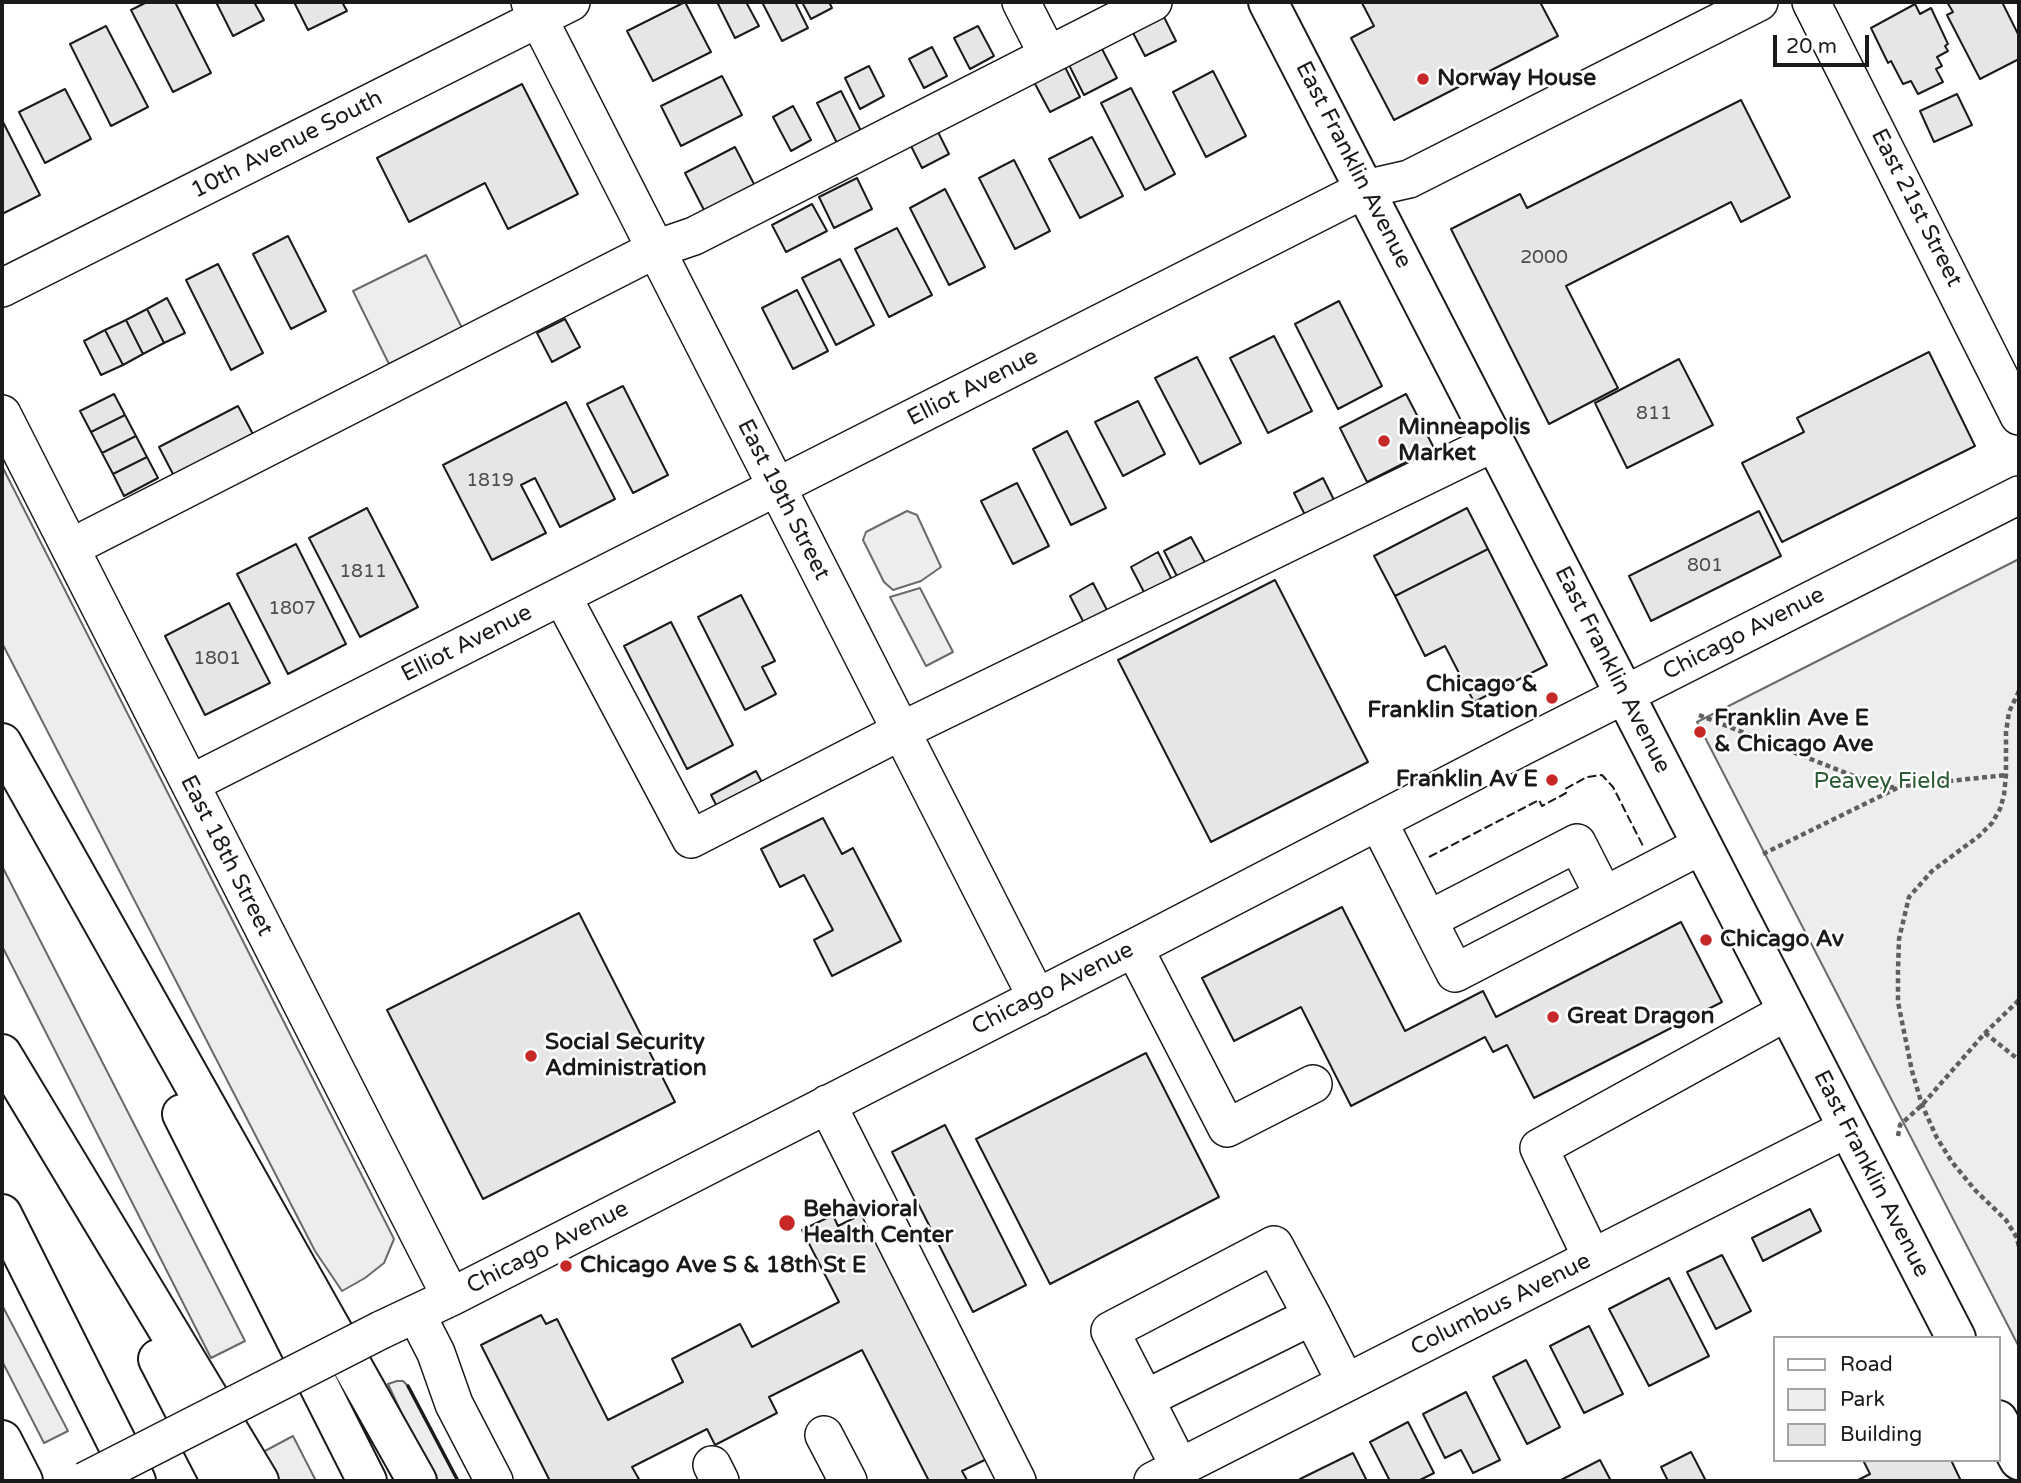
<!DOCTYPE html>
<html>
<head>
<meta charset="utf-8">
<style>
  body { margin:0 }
  #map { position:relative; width:2021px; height:1483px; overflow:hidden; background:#fff; font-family:"Varela Round",sans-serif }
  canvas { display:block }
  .frame { position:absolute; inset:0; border:4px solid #1a1a1a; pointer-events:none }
  .legend { position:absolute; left:1773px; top:1336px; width:228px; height:126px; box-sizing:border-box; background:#fff; border:2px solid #a3a3a3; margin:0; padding:9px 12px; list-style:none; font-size:21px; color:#1a1a1a }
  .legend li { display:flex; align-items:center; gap:14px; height:35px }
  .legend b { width:35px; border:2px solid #a3a3a3 }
  .scale { position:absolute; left:1773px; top:35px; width:96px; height:32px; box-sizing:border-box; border:4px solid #1a1a1a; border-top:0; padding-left:9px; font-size:21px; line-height:24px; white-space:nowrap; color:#1a1a1a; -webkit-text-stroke:5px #fff; paint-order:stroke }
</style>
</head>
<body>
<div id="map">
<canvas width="2021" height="1483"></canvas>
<div class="frame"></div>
<ul class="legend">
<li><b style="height:9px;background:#fff"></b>Road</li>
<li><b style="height:19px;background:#ededed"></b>Park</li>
<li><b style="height:19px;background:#e6e6e6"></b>Building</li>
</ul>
<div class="scale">20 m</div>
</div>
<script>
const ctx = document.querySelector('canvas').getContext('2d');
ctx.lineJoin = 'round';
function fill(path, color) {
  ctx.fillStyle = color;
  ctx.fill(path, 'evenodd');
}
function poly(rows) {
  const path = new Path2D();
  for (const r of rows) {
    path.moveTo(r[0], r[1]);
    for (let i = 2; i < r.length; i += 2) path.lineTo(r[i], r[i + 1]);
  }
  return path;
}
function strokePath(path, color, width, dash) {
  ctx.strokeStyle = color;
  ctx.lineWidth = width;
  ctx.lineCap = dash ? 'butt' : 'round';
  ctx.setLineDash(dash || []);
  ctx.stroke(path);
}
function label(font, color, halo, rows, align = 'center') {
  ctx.font = font + ' "Varela Round",sans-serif';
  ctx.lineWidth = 5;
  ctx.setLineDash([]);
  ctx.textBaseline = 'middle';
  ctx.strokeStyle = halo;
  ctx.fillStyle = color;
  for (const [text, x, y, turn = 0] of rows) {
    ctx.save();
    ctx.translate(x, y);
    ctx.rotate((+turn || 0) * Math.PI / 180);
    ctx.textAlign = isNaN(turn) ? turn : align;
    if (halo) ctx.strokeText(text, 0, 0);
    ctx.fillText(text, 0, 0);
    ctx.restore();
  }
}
const green = poly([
  [426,255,462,328,389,364,353,291,426,255],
  [2,466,394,1239,384,1263,365,1278,342,1291,315,1251,2,643,2,466],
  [907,511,917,515,941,567,921,581,893,590,884,582,863,540,866,532,907,511],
  [2019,559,2019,1347,1697,722,2019,559],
  [920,588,953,652,926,666,890,597,920,588],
  [2,866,245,1341,211,1358,2,946,2,866],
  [2,1305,68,1431,44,1443,2,1361,2,1305],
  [397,1381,403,1381,408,1386,458,1481,433,1481,388,1384,397,1381],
  [293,1436,316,1481,278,1481,263,1452,293,1436]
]);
fill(green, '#ededed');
strokePath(green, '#6a6a6a', 2);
const building = poly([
  [147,2,175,2,211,73,173,92,131,10,147,2],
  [216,2,254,2,264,20,233,36,216,2],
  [294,2,342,2,347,11,308,30,294,2],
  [685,2,711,52,653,81,627,31,685,2],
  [717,2,746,2,759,26,735,38,717,2],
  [762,2,795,2,808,28,782,41,762,2],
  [802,2,829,2,832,8,811,19,802,2],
  [1364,2,1540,2,1558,36,1394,120,1351,38,1374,26,1362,3,1364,2],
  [1947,2,2002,2,2019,36,2019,59,1980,79,1947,15,1953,12,1947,2],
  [1915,4,1920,14,1931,8,1948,44,1945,46,1948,51,1937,57,1942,66,1936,69,1943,82,1918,94,1911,81,1903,84,1891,61,1888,63,1871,28,1915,4],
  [1162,13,1176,41,1145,56,1131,29,1162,13],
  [106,26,148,107,111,126,70,44,106,26],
  [978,26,994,56,970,69,954,38,978,26],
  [932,47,947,76,924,88,909,59,932,47],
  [1101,47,1117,78,1084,95,1068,63,1101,47],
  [869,66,884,96,860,109,845,78,869,66],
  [1065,67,1080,97,1050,112,1034,82,1065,67],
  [1213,71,1246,136,1206,157,1173,92,1213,71],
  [722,76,742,115,681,146,661,106,722,76],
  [522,84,578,194,508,229,485,183,409,222,377,158,522,84],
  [1131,88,1175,174,1145,190,1101,103,1131,88],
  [65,89,91,139,45,163,19,112,65,89],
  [841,91,861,131,837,143,817,103,841,91],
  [1957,94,1972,125,1934,142,1920,111,1957,94],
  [1741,100,1790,197,1741,222,1731,202,1566,286,1618,388,1549,424,1451,229,1520,194,1527,208,1741,100],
  [793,106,811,140,791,151,773,117,793,106],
  [2,120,40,195,2,214,2,120],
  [936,128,949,154,922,168,909,142,936,128],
  [1092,137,1123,196,1080,218,1049,159,1092,137],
  [735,147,755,186,705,212,685,173,735,147],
  [1014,160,1050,231,1015,249,979,178,1014,160],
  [857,178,872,209,834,228,819,197,857,178],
  [945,189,985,267,949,285,910,208,945,189],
  [812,204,827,231,786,252,772,225,812,204],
  [897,228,932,295,889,317,855,249,897,228],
  [288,236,326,311,291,329,253,254,288,236],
  [840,259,874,325,836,345,802,278,840,259],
  [218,264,263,353,231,370,186,280,218,264],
  [797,290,828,351,793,369,762,308,797,290],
  [167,298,185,333,164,343,147,309,167,298],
  [1339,301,1382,386,1338,409,1295,324,1339,301],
  [147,309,164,343,143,354,126,320,147,309],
  [565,319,580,347,552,362,537,333,565,319],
  [126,320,143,354,123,365,105,330,126,320],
  [105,330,123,365,101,375,84,341,105,330],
  [1274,336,1312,411,1268,433,1230,358,1274,336],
  [1929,352,1975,446,1782,542,1742,463,1804,432,1797,418,1929,352],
  [1197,357,1241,443,1200,464,1155,378,1197,357],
  [1679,359,1713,425,1627,468,1595,403,1679,359],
  [623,386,668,475,633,493,587,404,623,386],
  [114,394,125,415,91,432,80,411,114,394],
  [1406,394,1434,448,1367,482,1340,428,1406,394],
  [1138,401,1165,454,1123,476,1095,422,1138,401],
  [566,402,615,499,560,527,535,478,521,485,546,533,492,560,443,465,566,402],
  [238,406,255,438,175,478,159,447,238,406],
  [125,415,136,436,102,453,91,432,125,415],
  [1067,431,1106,508,1071,525,1033,449,1067,431],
  [136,436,147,457,113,474,102,453,136,436],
  [147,457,158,478,124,496,113,474,147,457],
  [1323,478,1336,504,1307,519,1294,493,1323,478],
  [1017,483,1049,546,1013,564,981,501,1017,483],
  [367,508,418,607,360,637,309,538,367,508],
  [1467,508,1488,549,1395,596,1374,556,1467,508],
  [1759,511,1781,556,1651,621,1629,576,1759,511],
  [1191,537,1208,568,1180,582,1164,551,1191,537],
  [296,544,346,644,288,674,237,574,296,544],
  [1488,549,1547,665,1474,702,1445,646,1425,656,1395,596,1488,549],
  [1158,552,1173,582,1146,596,1131,567,1158,552],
  [1275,580,1368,762,1211,842,1118,660,1275,580],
  [1093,583,1107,610,1084,623,1070,596,1093,583],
  [741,595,775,661,762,667,776,694,745,710,698,617,741,595],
  [229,603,270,683,205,715,165,636,229,603],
  [671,622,733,745,687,769,624,646,671,622],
  [756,771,768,794,723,818,711,795,756,771],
  [823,818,842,854,853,848,901,941,832,976,814,940,833,930,804,875,780,887,761,849,823,818],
  [1342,907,1405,1031,1483,991,1496,1017,1681,922,1722,1002,1534,1098,1507,1045,1493,1052,1485,1037,1351,1106,1301,1007,1234,1041,1202,978,1342,907],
  [579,913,675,1102,483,1199,387,1010,579,913],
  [1146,1053,1219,1197,1050,1284,976,1139,1146,1053],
  [945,1125,1026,1285,973,1312,892,1152,945,1125],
  [1810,1209,1821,1231,1763,1261,1752,1238,1810,1209],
  [870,1210,995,1455,962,1471,967,1480,929,1481,862,1350,769,1397,777,1413,715,1445,707,1429,632,1467,640,1481,550,1481,481,1345,541,1315,546,1324,557,1319,608,1420,683,1382,672,1359,740,1324,752,1347,839,1302,802,1230,833,1215,838,1226,870,1210],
  [1722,1255,1751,1311,1716,1329,1687,1272,1722,1255],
  [1669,1278,1709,1356,1649,1386,1609,1309,1669,1278],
  [1589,1326,1623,1394,1584,1413,1550,1346,1589,1326],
  [1526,1360,1560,1427,1527,1444,1493,1377,1526,1360],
  [1466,1392,1500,1460,1473,1473,1461,1450,1445,1458,1423,1414,1466,1392],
  [1408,1422,1434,1473,1418,1481,1390,1481,1370,1442,1408,1422],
  [1691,1452,1706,1481,1668,1481,1661,1467,1691,1452],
  [1353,1453,1367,1481,1301,1481,1300,1479,1353,1453],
  [1600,1460,1611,1481,1559,1481,1600,1460],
  [1863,1460,1951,1460,1961,1481,1856,1481,1870,1474,1863,1460]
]);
fill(building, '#e6e6e6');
strokePath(building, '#1a1a1a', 2);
const minor = poly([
  [530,2,1037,998],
  [1021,2,1048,55],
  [1811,2,2019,416],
  [2,288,571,2],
  [2,414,451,1297],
  [70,548,656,249,694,236,1153,2],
  [562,596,691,839,901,731,1495,442],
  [190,784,1365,189,1409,179,1759,2],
  [1378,821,1428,920],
  [1577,843,1604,896,1455,973,1428,920,1577,843],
  [1604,896,1702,845],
  [1134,948,1227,1128,1313,1084],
  [827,1104,1017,1481],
  [1592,1258,1539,1148,1788,1011],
  [416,1314,436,1353,454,1404,494,1481],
  [381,1330,451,1297,1134,948,1525,745,2019,495],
  [1145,1399,1110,1331,1274,1245,1312,1316],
  [824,1435,848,1481],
  [712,1465,720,1481],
  [1180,1468,1145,1399,1312,1316,1346,1383],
  [1153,1481,1848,1128]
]);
const major = poly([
  [1268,2,1956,1338],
  [1998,1420,2019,1460]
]);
const highway = poly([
  [2,743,417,1481],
  [2,1054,259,1481],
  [182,1114,367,1481],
  [2,1214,136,1481],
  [158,1359,221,1481],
  [2,1440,23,1481]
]);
strokePath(minor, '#1a1a1a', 40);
strokePath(major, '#1a1a1a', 42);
strokePath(highway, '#1a1a1a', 42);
strokePath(poly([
  [2019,691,2009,712,2006,732,2006,775,2004,795,2000,809,1992,823,1979,836,1932,871,1909,897,1899,939,1898,970,1898,1002,1912,1071,1922,1105,1937,1138,1952,1162,1975,1190,2006,1220,2017,1238,2019,1247],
  [1699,715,1884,788,2006,775],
  [1763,854,1897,788],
  [1985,1033,2019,1060],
  [1898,1136,1900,1125,1922,1105,1985,1033,2019,1000]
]), '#5f5f5f', 4.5, [5, 3.5]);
strokePath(minor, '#fff', 37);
strokePath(major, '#fff', 38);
strokePath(highway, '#fff', 38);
const minorBridge = poly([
  [85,1481,381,1330]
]);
strokePath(minorBridge, '#1a1a1a', 40, []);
strokePath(minorBridge, '#fff', 37);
strokePath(poly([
  [1429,857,1539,800,1542,806,1566,793,1565,789,1587,777,1602,775,1613,787,1643,846]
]), '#1a1a1a', 2, [9, 3.5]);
strokePath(poly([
  [408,1386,458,1481]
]), '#1a1a1a', 3.5);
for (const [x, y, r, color] of [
  [1423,79,7,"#c62828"],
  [1384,441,7,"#c62828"],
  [1552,698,7,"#c62828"],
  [1700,732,7,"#c62828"],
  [1552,780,7,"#c62828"],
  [1706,940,7,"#c62828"],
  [1553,1017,7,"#c62828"],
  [531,1056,7,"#c62828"],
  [787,1223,9,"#c62828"],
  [566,1266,7,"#c62828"]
]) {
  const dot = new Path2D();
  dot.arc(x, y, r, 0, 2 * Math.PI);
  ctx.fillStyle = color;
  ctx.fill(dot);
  strokePath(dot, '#fff', 2.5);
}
label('19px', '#4d4d4d', null, [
  ["2000",1544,258],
  ["811",1654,414],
  ["1819",490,481],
  ["801",1705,566],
  ["1811",363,572],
  ["1807",292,609],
  ["1801",217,659]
]);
label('bold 23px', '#1a1a1a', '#fff', [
  ["Norway House",1437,79],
  ["Minneapolis",1398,428],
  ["Market",1398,454],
  ["Chicago &",1538,685,"right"],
  ["Franklin Station",1538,711,"right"],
  ["Franklin Ave E",1714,719],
  ["& Chicago Ave",1714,745],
  ["Franklin Av E",1538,780,"right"],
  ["Chicago Av",1720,940],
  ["Great Dragon",1567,1017],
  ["Social Security",545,1043],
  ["Administration",545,1069],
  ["Behavioral",803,1210],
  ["Health Center",803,1236],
  ["Chicago Ave S & 18th St E",580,1266]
], 'left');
label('23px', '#1a1a1a', '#fff', [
  ["10th Avenue South",287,145,-27],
  ["East Franklin Avenue",1353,165,63],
  ["East 21st Street",1916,208,63],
  ["Elliot Avenue",973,388,-27],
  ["East 19th Street",783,500,63],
  ["Chicago Avenue",1744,634,-27],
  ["Elliot Avenue",467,644,-27],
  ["East Franklin Avenue",1612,670,63],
  ["East 18th Street",226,856,63],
  ["Chicago Avenue",1053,989,-27],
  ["East Franklin Avenue",1871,1174,63],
  ["Chicago Avenue",548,1248,-27],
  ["Columbus Avenue",1501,1305,-27]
]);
label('23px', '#2b5a34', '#fff', [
  ["Peavey Field",1882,782]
]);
</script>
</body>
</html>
